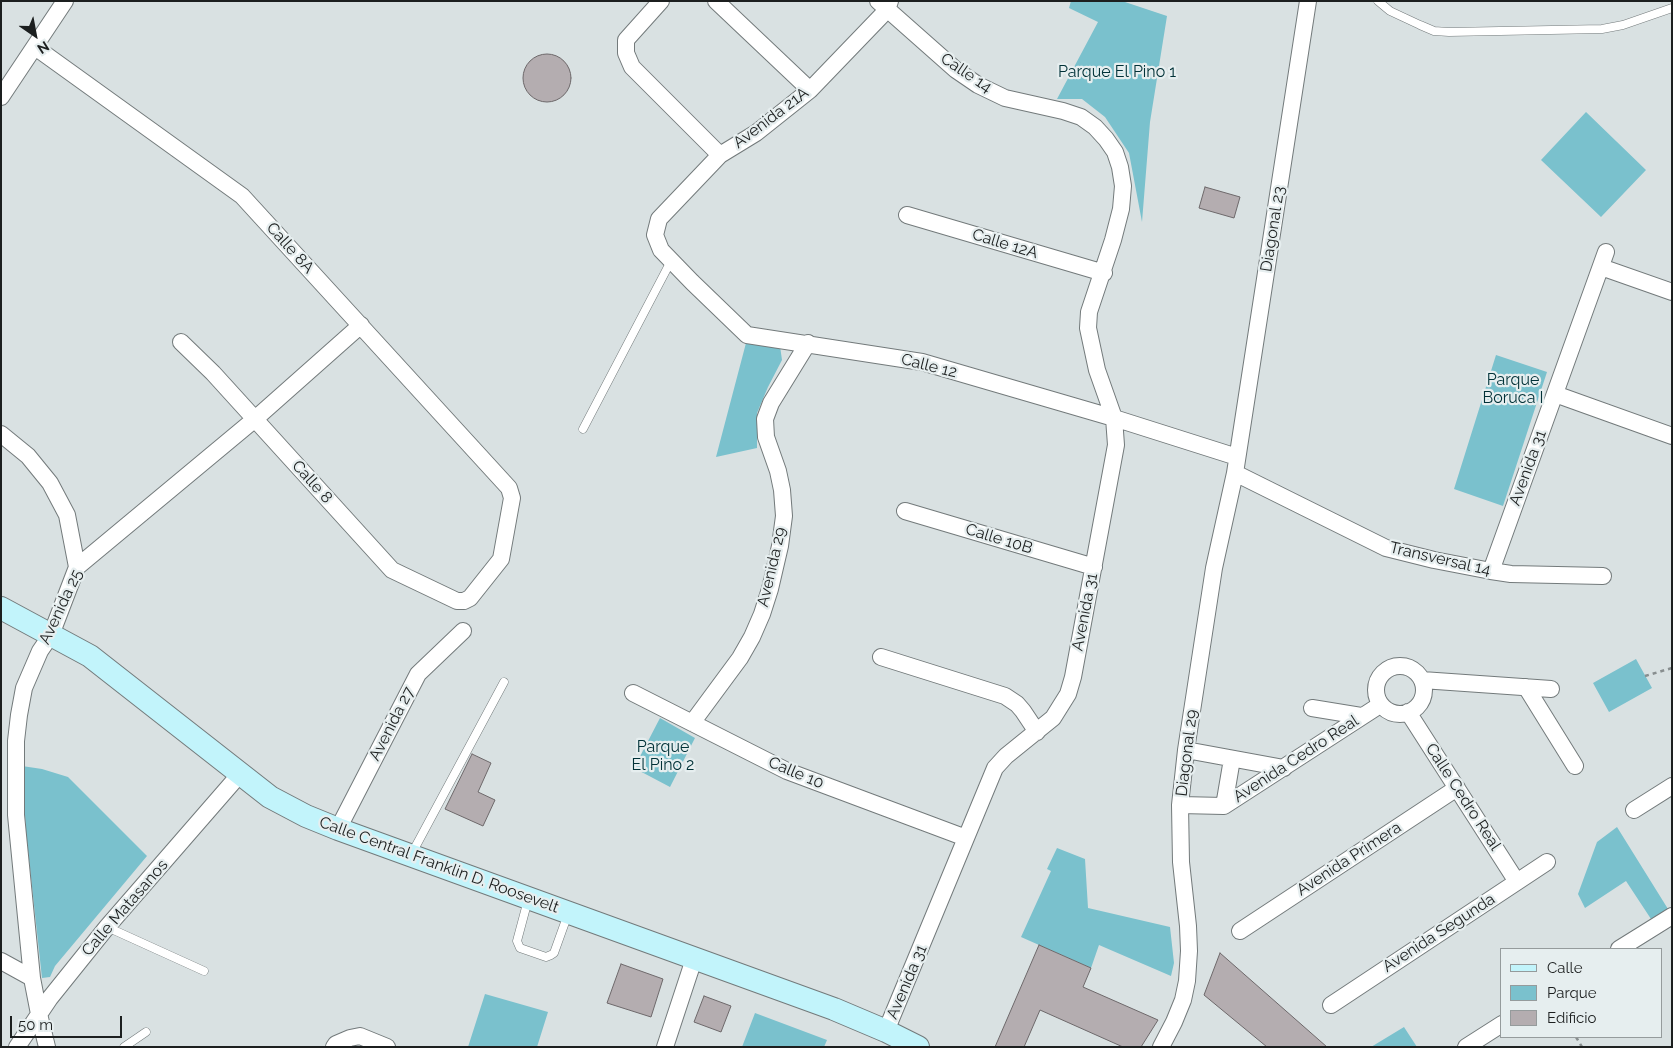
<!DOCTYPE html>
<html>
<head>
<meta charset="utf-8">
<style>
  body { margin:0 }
  #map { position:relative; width:1673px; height:1048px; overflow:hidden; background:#d9e1e2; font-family:Raleway,sans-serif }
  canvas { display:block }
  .frame { position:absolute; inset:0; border:2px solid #1c1f1f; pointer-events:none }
  .legend { position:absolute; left:1500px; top:948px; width:162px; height:90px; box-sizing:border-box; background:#e6eeef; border:1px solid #959b9c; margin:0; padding:6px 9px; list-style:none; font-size:15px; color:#1c1f1f }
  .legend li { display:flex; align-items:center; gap:10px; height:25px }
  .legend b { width:25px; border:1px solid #959b9c }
  .north { position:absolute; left:10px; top:10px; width:50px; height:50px; -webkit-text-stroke:4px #e6eeef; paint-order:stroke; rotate:147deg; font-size:14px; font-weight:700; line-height:20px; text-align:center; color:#1c1f1f }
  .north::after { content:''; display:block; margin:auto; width:18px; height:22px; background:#1c1f1f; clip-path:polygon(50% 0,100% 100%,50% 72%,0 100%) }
  .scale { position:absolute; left:10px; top:1016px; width:112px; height:22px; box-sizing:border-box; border:2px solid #1c1f1f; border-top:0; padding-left:6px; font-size:15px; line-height:18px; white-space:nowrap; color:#1c1f1f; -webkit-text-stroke:4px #e6eeef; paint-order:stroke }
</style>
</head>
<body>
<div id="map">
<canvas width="1673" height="1048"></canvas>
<div class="frame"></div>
<ul class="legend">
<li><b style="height:6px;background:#c2f4fb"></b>Calle</li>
<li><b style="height:14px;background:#7ac1cd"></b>Parque</li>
<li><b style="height:14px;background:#b4adb0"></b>Edificio</li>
</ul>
<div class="north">N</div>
<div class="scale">50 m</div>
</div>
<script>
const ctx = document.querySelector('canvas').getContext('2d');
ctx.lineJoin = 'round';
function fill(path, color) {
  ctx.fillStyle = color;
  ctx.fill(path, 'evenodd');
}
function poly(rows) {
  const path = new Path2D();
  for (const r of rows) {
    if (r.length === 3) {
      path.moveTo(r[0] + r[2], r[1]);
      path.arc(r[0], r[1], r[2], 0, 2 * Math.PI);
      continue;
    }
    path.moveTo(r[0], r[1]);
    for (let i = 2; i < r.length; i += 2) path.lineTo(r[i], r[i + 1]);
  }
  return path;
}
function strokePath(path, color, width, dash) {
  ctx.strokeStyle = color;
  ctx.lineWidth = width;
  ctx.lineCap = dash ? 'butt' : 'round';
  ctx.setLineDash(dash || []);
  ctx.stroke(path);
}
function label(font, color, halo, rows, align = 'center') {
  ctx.font = font + ' Raleway,sans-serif';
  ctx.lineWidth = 4.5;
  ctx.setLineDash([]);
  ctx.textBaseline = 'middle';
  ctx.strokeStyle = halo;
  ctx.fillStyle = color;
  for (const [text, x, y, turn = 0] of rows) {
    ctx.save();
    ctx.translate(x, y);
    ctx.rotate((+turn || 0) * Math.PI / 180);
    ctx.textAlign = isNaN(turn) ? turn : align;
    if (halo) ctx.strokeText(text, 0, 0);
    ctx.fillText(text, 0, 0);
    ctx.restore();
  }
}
fill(poly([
  [1071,1,1122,1,1167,16,1150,122,1142,222,1129,153,1105,117,1082,99,1057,99,1098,22,1069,8],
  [1586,112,1646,170,1601,217,1541,160],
  [746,343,780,346,782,360,768,387,757,413,757,448,716,457],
  [1496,355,1547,372,1503,506,1454,489],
  [1636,659,1652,688,1609,712,1593,683],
  [660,718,695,738,670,787,634,768],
  [22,766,42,769,68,777,147,856,55,966,50,977,42,978,26,832],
  [1617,827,1668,909,1651,919,1626,881,1585,908,1578,894,1597,842],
  [1057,848,1085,859,1088,908,1170,927,1174,963,1171,976,1099,945,1091,968,1021,937,1051,871,1047,869],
  [485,994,548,1012,537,1047,468,1047],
  [755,1013,827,1040,824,1047,742,1047],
  [1404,1027,1417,1047,1371,1047]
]), '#7ac1cd');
const building = poly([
  [547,78,24],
  [1205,187,1240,197,1234,218,1199,208,1205,187],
  [472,754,491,763,478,792,495,800,483,826,445,809,472,754],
  [1039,945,1091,968,1083,987,1158,1020,1141,1047,1123,1047,1040,1010,1024,1047,995,1047,1039,945],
  [1220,953,1327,1047,1267,1047,1204,995,1220,953],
  [621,964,663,979,651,1017,607,1003,621,964],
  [704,996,731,1006,721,1032,694,1022,704,996]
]);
fill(building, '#b4adb0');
strokePath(building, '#6d686a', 1);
const service = poly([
  [1378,1,1390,11,1420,25,1434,31,1449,32,1602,29,1623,25,1672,8],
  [583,429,671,261],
  [411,855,504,682],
  [528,900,517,941,520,948,546,957,551,955,554,953,568,914],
  [107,927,204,971],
  [124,1047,146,1032]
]);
const minor = poly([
  [661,1,626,40,626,53,632,67,720,155],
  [716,1,810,90],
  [878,1,956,70,978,85,1005,98,1063,111,1081,117,1095,127,1106,139,1115,152,1120,167,1123,186,1121,209,1113,240,1089,312,1088,328,1097,370,1114,418,1116,445,1073,677,1068,694,1053,718,1006,756,995,768,886,1031],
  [890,1,887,10,810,90,756,133,720,155,659,219,655,235,661,250,692,282,747,335,922,362,1114,418,1237,457],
  [35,47,242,196,509,488,512,498,501,559,470,598,464,601,457,601,392,570,213,373,181,342],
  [1,97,65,1],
  [907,215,1104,273],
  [1601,267,1672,292],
  [1555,394,1672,436],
  [1,434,28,456,50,483,67,515,77,567],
  [1235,473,1386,548,1434,560,1491,571,1511,574,1603,576],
  [905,511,1094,567],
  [1491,571,1606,252],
  [881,657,1005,696,1017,704,1023,711,1037,732],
  [1400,690,24],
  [1422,680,1551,689],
  [1526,687,1575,766],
  [633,693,787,771,966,838],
  [1312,708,1361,716],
  [1408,712,1517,882],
  [692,723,740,658,752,637,762,614,770,589,780,546,784,516,782,490,778,471,766,437,765,419,771,403,808,343],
  [1186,750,1284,768],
  [1180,805,1224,806,1380,705],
  [1224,806,1232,759],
  [1634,810,1672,786],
  [338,829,418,674,463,631],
  [1240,931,1457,788],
  [1619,949,1672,916],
  [1,961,32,978],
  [1331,1005,1547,862],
  [17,1047,50,998,107,927,240,774],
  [47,1047,39,1014,32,978,16,815,16,741,19,715,24,688,40,651,51,635,77,567,255,419,361,325],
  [334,1047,336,1044,350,1038,360,1036,387,1047],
  [665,1047,694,959],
  [1161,1047,1174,1022,1183,1000,1187,981,1189,951,1188,926,1181,862,1180,805,1186,750,1214,568,1235,473,1308,1],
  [1466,1047,1502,1024]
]);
const secondary = poly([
  [1,608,90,656,270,797,306,816,338,829,834,1009,886,1031,918,1047]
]);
strokePath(service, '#737a7b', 9);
strokePath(minor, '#737a7b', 18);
strokePath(secondary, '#737a7b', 24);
strokePath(poly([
  [1645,676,1672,668],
  [1576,1037,1582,1047]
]), '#888e8f', 2.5, [4, 4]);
strokePath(service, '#fff', 8);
strokePath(minor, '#fff', 16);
strokePath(secondary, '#c2f4fb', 22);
label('16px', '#003137', '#e6eeef', [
  ["Parque El Pino 1",1117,72],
  ["Parque",1513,380],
  ["Boruca I",1513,398],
  ["Parque",663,747],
  ["El Pino 2",663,765]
]);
label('16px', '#1c1f1f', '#e6eeef', [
  ["Calle 14",966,73,34],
  ["Avenida 21A",771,118,-37],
  ["Diagonal 23",1273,229,-81],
  ["Calle 12A",1005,244,17],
  ["Calle 8A",290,248,48],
  ["Calle 12",929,366,14],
  ["Avenida 31",1528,468,-70],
  ["Calle 8",312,482,48],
  ["Calle 10B",999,539,17],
  ["Transversal 14",1440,559,13],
  ["Avenida 29",772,567,-77],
  ["Avenida 25",61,607,-65],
  ["Avenida 31",1085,612,-79],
  ["Avenida 27",392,724,-63],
  ["Diagonal 29",1187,753,-83],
  ["Avenida Cedro Real",1296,759,-33],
  ["Calle 10",796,773,23],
  ["Calle Cedro Real",1463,797,57],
  ["Avenida Primera",1349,859,-33],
  ["Calle Central Franklin D. Roosevelt",439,865,20],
  ["Calle Matasanos",125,908,-49],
  ["Avenida Segunda",1439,933,-33],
  ["Avenida 31",907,982,-67]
]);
</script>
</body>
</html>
